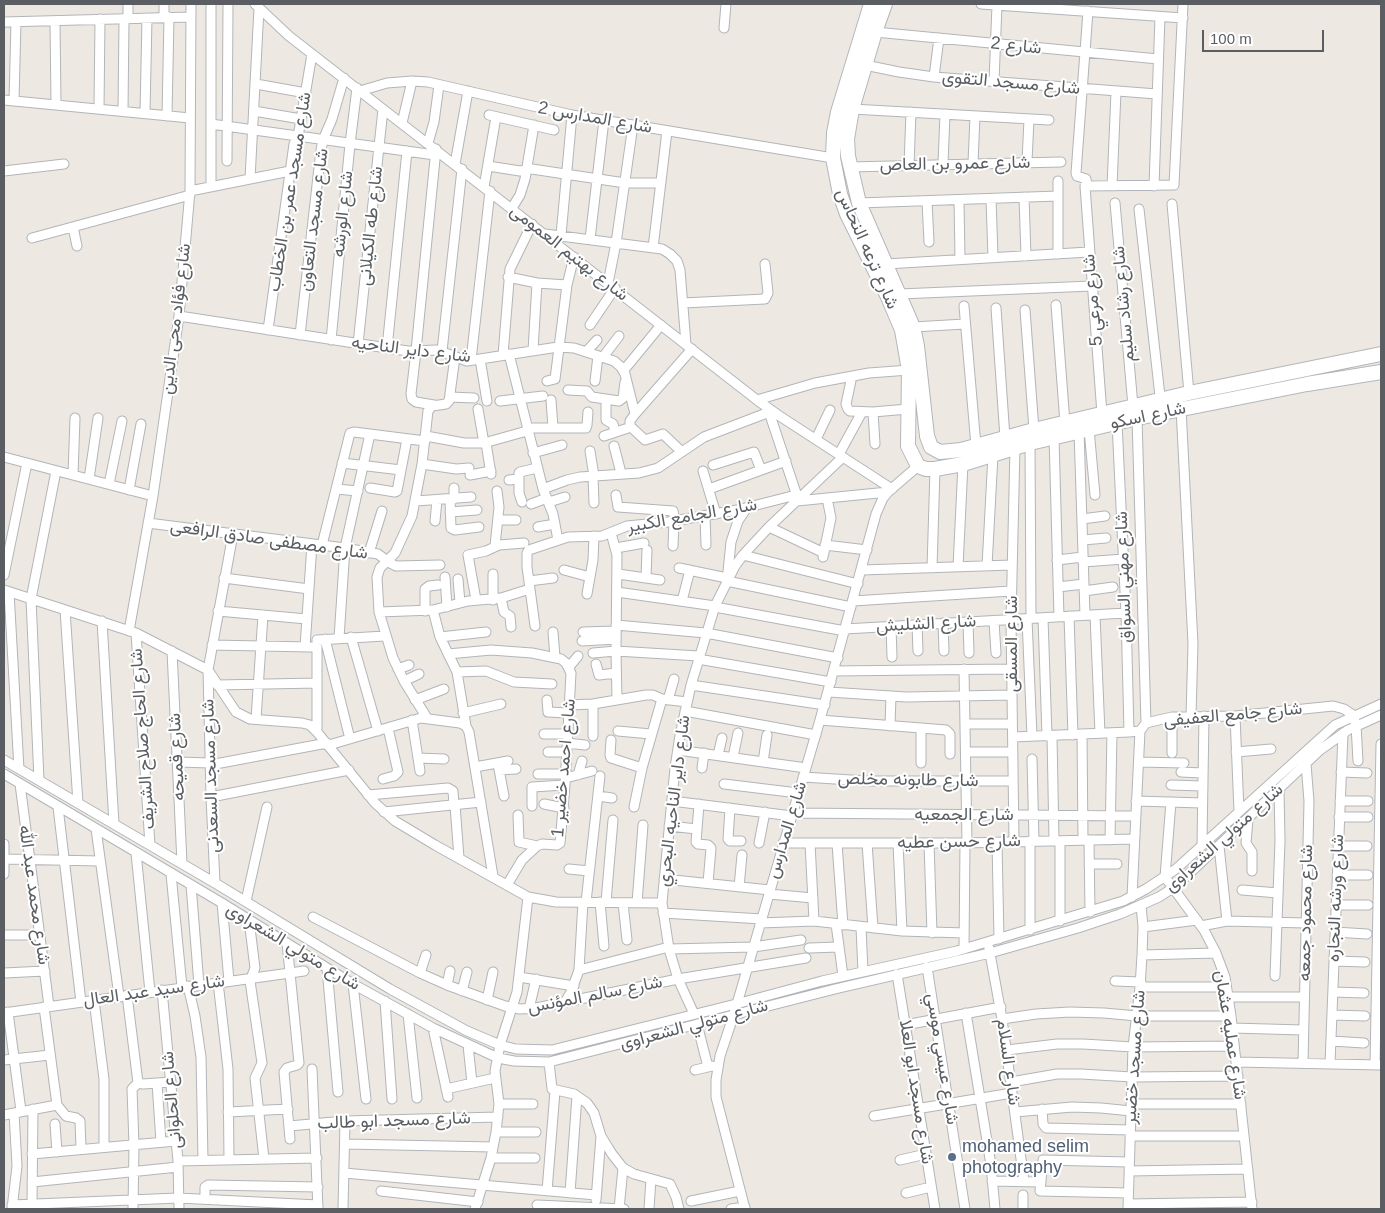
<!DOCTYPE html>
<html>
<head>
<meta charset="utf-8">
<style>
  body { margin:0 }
  #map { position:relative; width:1385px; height:1213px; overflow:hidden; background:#ede9e2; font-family:Arial,sans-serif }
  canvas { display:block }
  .frame { position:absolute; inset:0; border:5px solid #5a5e62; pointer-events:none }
  .scale { position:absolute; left:1202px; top:30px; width:122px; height:22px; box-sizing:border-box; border:2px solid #5a5e62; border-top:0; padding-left:6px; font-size:15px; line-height:18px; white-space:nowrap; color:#5a5e62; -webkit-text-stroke:4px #fff; paint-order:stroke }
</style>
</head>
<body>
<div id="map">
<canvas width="1385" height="1213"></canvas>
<div class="frame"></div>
<div class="scale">100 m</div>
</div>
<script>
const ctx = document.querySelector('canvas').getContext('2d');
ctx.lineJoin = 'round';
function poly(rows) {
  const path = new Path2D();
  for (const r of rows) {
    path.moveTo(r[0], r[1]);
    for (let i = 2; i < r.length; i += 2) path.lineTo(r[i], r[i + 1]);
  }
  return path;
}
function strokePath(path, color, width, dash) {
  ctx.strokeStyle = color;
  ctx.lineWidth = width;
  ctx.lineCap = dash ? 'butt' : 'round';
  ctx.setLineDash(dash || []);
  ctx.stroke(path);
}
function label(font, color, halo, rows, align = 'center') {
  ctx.font = font + ' Arial,Vazirmatn,sans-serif';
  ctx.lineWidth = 4;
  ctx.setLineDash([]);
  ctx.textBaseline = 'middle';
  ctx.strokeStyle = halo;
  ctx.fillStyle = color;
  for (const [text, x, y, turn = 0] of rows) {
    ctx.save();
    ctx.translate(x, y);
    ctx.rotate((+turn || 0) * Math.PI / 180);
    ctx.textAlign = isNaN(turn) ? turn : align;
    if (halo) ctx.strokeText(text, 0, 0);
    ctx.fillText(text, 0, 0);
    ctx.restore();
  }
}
const street = poly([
  [128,4,128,19],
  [164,4,164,18],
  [255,4,289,36,757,400,778,415,892,489],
  [981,4,1183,18],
  [55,21,56,105],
  [4,22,190,17],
  [724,28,726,4],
  [875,32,1158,59],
  [865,65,899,72,934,77,1157,94],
  [934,77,939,38],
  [994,82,997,5],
  [256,84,306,93],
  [360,91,387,83,412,81,428,82,572,115,833,158],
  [4,100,190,118],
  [14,101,16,22],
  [99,109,100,19],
  [852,109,1049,120],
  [123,111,124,19],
  [254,111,301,119],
  [145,113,147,18],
  [489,115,554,130],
  [167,116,169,17],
  [402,123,412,81],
  [211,124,435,155],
  [428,143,434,122,439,85],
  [227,161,228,4],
  [1027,162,1029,119],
  [973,163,975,116],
  [455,164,468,91],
  [943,164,945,114],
  [909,165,911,112],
  [488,166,520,171,532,169,625,183,661,183],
  [849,167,1061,162],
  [4,171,64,164],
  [250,179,259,8],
  [1058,181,1058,254],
  [1087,186,1086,179,1077,176,1076,173,1088,11],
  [1112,186,1116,92],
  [1154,186,1160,17],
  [211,187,211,4],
  [484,187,496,117],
  [190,191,290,171],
  [1024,197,1026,256],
  [991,199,993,257],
  [959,200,960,259],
  [927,201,929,242],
  [859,203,1058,196],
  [1115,203,1133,406],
  [1172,204,1189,393],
  [512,208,520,195,525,179,534,125],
  [1139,209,1161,405],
  [73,227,77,246],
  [545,234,662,249,670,254,677,261,680,270,686,344],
  [561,235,572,115],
  [32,238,190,195],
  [590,239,604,120],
  [653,248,667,131],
  [886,264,1089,252],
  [508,277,537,283,567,285],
  [608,283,616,243,633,125],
  [899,294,1092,286],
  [683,303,765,299,768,293,765,264],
  [1056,305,1065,423],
  [964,306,976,446],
  [996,308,1005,438],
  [1025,310,1034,430],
  [179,316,387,348,408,351,437,350,467,361,558,347,574,348,614,361,621,367,625,374,635,414],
  [590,325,615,288],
  [913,327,965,324],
  [268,330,294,144,298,137,312,54],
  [300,335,321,150,323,140,332,119,344,78],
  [331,340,350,144,357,88],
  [358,344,383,109],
  [387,348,407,151],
  [533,350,537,283],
  [442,351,462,169],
  [586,352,597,340],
  [509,354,543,489,553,514,558,540],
  [503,355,510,269,532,224],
  [603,357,619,336],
  [480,359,487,401],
  [471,360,490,191],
  [624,370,661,325],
  [852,376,846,404,848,409,850,411,873,412,908,409],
  [547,381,555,379,567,285,574,257],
  [595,381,598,356],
  [568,390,587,391,592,397,619,401,623,398,625,382],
  [450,397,474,398],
  [606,399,606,420,613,424,615,432],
  [551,400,553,428],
  [757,400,815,383,869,373,909,370],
  [500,401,543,396],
  [434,405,416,402,412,399,411,394,416,351,436,149],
  [1181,408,1193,644,1191,716],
  [478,409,484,443],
  [769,412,798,499],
  [873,412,875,444],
  [1102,414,1085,186,1174,185,1183,4],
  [1137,418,1146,723],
  [1117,422,1126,613,1129,732],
  [630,427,630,421,635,414,692,349],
  [527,428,586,428,587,425,588,412],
  [1089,429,1095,495],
  [1079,431,1085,615],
  [426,436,464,443,484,443,527,431],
  [604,436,631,427,645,440,663,434,682,452],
  [1054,437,1059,617],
  [816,439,830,410],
  [486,443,491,474],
  [1030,443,1031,618],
  [614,446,621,473],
  [590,451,594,476],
  [533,453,562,445],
  [839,454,862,412],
  [4,457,153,496],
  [342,463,401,470],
  [422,464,456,469,469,468],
  [713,465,754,452,761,470],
  [703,471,716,514],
  [73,475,75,418],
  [470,475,491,471],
  [593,476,594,503],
  [89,479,98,418],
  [509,480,519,479],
  [109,484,122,421],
  [370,488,395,492,397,491,407,439],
  [454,488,454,499],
  [336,489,358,491],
  [543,489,567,480,580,477,639,473,658,468,704,437,772,411],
  [709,489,786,461],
  [129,490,141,424],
  [616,495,618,507,673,511,675,521],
  [450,499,451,528,455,530,479,527],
  [416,501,471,497],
  [797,501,888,492],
  [522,502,519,493,519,473,520,472,537,468],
  [549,502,565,497],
  [531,504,547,498],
  [746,509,738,521,731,542,727,581,851,607],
  [450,512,477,510],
  [705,516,706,545],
  [1082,519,1105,516],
  [498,520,516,520],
  [435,521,437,500],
  [148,523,345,548,378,554,390,563,396,566,440,565],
  [538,527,555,524],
  [769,527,824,553],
  [611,533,617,555,616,651,617,700],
  [1083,540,1106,538],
  [322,545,350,433,354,432,425,441],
  [825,545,867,550],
  [495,546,499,507,497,491],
  [673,546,674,521],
  [616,548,644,543],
  [369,553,382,511],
  [743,555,858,584],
  [823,557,831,518,827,498],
  [1057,560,1083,557],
  [1083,562,1124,559],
  [987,566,993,455],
  [958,567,963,464],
  [679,568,727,578],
  [932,568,935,469],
  [564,570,590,577],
  [862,570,1012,565],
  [493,574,493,600],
  [618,574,660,580],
  [4,575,27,463],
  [445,577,447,607],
  [224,578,309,589],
  [646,578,647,550],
  [458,579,460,603],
  [529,581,553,578],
  [1058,587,1084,584],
  [4,590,136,633,208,670],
  [1084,591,1113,587],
  [9,592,19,769],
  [617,592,715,606],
  [587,594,593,560,594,536],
  [501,598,504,612,510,616,511,627],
  [476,600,468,555,486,551,499,545,524,543],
  [682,601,690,570],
  [853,601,1011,591],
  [715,607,845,631],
  [65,610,78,803],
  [433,610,440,637,457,672,466,726],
  [218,611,307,619],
  [425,611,425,589,429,586,438,585],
  [379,612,433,610,468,601,501,598,530,589],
  [1095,615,1100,733],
  [1069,616,1073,735],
  [1043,618,1047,736],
  [1027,619,1032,736],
  [102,621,114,824],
  [994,621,996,653],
  [968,622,969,653],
  [943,623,944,651],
  [616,625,706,633,838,658],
  [917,625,918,651],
  [535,626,527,567,527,553,529,550,568,537,602,536,627,526,668,522,737,510,796,495],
  [891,626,892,657],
  [845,629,1126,613],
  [129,631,153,496,179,316,190,191,191,4],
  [553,632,555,657],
  [583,632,616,631],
  [136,633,150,845],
  [351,637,378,731],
  [440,637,486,632],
  [339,638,345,548,370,434],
  [325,639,350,739],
  [582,641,616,639],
  [212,645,311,647],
  [305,647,312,544],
  [172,651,182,863],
  [593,653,616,651,699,656],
  [448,654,491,650,532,653,561,659,566,663,571,673,565,785,560,843,557,845,542,844,537,846,522,860,507,885],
  [698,659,831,682],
  [596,664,599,675,616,673],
  [569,667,578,656],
  [398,669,409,665],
  [964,669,967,843],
  [208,670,236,712,250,719,302,723,310,725,317,732,375,803,395,821,435,845,528,897,556,902,662,903],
  [834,671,1011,669],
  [457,672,486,671,514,682,552,684],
  [404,681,419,674],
  [217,685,317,683],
  [691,685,825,705],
  [829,692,906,697,1012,695],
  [415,700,444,689],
  [547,700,548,712,569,713],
  [668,700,674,679],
  [569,705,593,704,646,695,653,695,662,699,687,702],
  [685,711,816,735],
  [463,713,501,704],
  [1235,716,1239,811],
  [427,718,404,681,393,658,379,612,377,577,380,568,395,553,412,516,422,464,428,411,432,406,446,404,449,401,455,357],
  [256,719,263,615],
  [412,720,420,771],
  [820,720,946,730,950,734,950,754],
  [966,724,1012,724],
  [890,726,891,696],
  [618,731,651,734],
  [317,732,317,640,385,636],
  [544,734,568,734],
  [1082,734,1083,840],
  [593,736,593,704],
  [1052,736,1054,841],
  [1013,737,1129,732,1140,731,1146,723,1172,717,1235,716,1333,706,1344,709,1353,715,1356,725,1358,761],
  [611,740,610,755,611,758,642,768],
  [567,743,585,745],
  [329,745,421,718,460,723,466,726,469,732,493,876],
  [678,750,806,768],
  [548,752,567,752],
  [966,752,1013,752],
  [1236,752,1271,749],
  [1172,753,1172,717],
  [718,755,722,738],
  [733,757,738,733],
  [418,758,444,759],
  [1032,759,1034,841],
  [4,760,215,883,390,989,467,1031,500,1045,516,1049,552,1050,736,1004,822,981,957,951,1123,901,1146,889,1176,869,1335,725,1381,704],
  [178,762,210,763],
  [763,762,767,735],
  [1139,762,1184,763],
  [921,763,921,729],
  [498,764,504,796],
  [210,765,327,743],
  [475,767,508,761],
  [702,768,704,753],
  [499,770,516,769],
  [1181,772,1202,773],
  [1341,772,1367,773],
  [4,774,222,903,353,984,433,1028,498,1058,514,1061,549,1062,835,989,990,953,1078,928,1120,914,1159,897,1176,886,1320,750,1348,730,1381,715],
  [538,774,566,774],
  [578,775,582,761],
  [803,777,867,781,1013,781],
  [566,778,592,771],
  [383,779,394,776,398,772,388,728],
  [39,780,31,599,56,471],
  [20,784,49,1006],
  [724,784,798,793],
  [1171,785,1202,786],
  [368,795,448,788,453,791,454,805],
  [598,796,612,798],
  [211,797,349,770],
  [672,801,792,816],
  [1136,801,1202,803],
  [1340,801,1368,801],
  [1171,802,1165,877,1204,930,1216,953,1225,977,1231,1016,1252,1209],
  [544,804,564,808],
  [699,804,696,842,698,844,708,845,711,848,708,883],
  [455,805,459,858],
  [532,806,532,787,565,785],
  [58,807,81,1002],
  [634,807,642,768,662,699],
  [730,808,728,839,730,841,741,841],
  [384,812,481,802],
  [792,813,1135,816],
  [518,815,519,842,537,846],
  [1339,817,1368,817],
  [1248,819,1246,843,1252,852,1252,871],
  [669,826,697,829],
  [96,829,119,996],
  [1089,840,1090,912],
  [1110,840,1112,733],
  [1014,841,1011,620,1015,447],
  [1030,841,1030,930],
  [997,842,999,939],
  [759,843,765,812],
  [783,843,965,843,1134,839],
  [810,843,814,921],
  [867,843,873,928],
  [898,843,902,931],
  [929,843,932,933],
  [4,844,4,874],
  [837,844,843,925],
  [1202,844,1204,716],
  [1219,846,1227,921],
  [1338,846,1367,846],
  [136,853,150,992],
  [4,859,100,861],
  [1089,864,1117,864],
  [569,869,589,871],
  [171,874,182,987],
  [1337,875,1368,875],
  [664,879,770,890],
  [215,883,211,797,208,670,233,534],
  [191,885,199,985],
  [739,887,742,855],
  [1242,890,1278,893],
  [769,894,813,898],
  [1132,897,1140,731],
  [246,901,267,807],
  [586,902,600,776],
  [600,902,604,946],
  [606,902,613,820],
  [222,903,229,981],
  [623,903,627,940],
  [637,903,643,825],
  [1336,905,1368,905],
  [663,913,762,919],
  [313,917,420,973,447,985,505,1006,520,1009,536,1008,678,979,806,958],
  [249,920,255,968,250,981,262,1063,255,1078,264,1159],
  [1060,921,1060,841],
  [760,923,814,921,902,931,964,933],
  [836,924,843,976],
  [1201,926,1227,921,1306,923],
  [861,927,863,972],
  [1143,927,1197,920],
  [1335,932,1367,934],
  [4,935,40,935],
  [287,943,299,1063,297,1065,287,1068,284,1072,290,1139],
  [809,948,839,947],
  [989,948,1002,1019,1024,1181],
  [669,949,753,947,801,940],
  [964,949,965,843],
  [1142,955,1216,953],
  [1334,961,1365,962],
  [927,967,965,1209],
  [327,968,338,1092],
  [579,970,669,947],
  [4,973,45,971],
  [420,973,426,955],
  [897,974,935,1209],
  [1275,976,1280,841,1279,789],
  [519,977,574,986],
  [1115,981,1141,982],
  [218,982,228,1069,229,1160],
  [353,984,366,1099],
  [447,985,450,971],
  [188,986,195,1016,201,1057,203,1160],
  [1140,987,1226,987],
  [162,990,178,1161,179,1209],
  [462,991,467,972],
  [1333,992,1364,993],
  [127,995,138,1083,143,1084,171,1082],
  [1228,997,1304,997],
  [94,1000,104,1079,104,1147],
  [487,1000,493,972],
  [385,1001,392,1099],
  [565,1002,571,992,579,970,583,902],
  [44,1007,57,1105,66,1116,76,1118,80,1121,81,1149],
  [529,1009,536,979],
  [8,1012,21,1111],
  [4,1013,304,971],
  [966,1013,991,1165,995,1209],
  [408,1014,417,1098],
  [694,1014,678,979,669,949,662,903,675,768,680,735,691,685,715,606,735,566,743,555,769,527,843,457],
  [1332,1015,1365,1016],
  [1002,1019,1036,1014,1070,1012,1104,1013,1137,1016,1231,1016],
  [697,1024,708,1067],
  [905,1025,1001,1007],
  [433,1028,448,1097],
  [1232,1028,1303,1030],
  [1331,1041,1364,1043],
  [468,1045,472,1083],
  [1007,1050,1057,1044,1083,1044,1133,1047,1234,1046],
  [4,1060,50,1055],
  [549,1062,552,1089,574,1094,587,1103,594,1113,601,1136,612,1154,623,1168,634,1174,670,1184,676,1197,679,1209],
  [1236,1062,1380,1065],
  [1303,1063,1309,801,1306,764],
  [1330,1064,1343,733],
  [1375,1065,1381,744],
  [312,1069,318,1209],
  [695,1070,712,1066],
  [1011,1082,1057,1074,1081,1074,1132,1077,1238,1076],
  [157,1083,161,1142],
  [446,1089,495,1078],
  [499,1104,533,1104],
  [1131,1104,1241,1104],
  [1042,1109,1043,1124,1046,1128,1130,1130],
  [228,1112,288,1109],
  [1015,1112,1072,1107,1101,1108,1131,1111],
  [4,1115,57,1105],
  [874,1116,1012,1093],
  [55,1124,57,1152],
  [289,1126,345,1121,498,1117],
  [496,1132,536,1132],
  [1130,1136,1244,1136],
  [345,1144,493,1147],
  [32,1154,176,1141],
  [491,1158,535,1158],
  [900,1160,926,1154],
  [178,1161,317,1158],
  [1129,1171,1248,1169],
  [344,1173,596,1195],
  [992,1181,1041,1182],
  [32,1182,178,1167],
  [381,1191,478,1202],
  [547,1191,555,1091],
  [570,1193,577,1096],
  [906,1193,931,1187],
  [1128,1193,1040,1191,1043,1160,1129,1162],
  [205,1199,205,1187,208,1185,318,1187],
  [596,1200,601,1136],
  [691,1201,740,1191],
  [32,1204,33,1109],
  [1128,1204,1252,1202],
  [12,1205,178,1198,318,1205],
  [537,1205,624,1209],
  [12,1209,17,1166,14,1113],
  [133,1209,134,1145,132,1089,138,1083],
  [343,1209,345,1121],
  [475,1209,491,1158,496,1132,499,1104,495,1071,500,1045,517,992,528,897],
  [619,1209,623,1168],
  [649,1209,651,1179],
  [731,1209,745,1207],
  [745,1209,716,1097,716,1080,720,1056,734,1014,820,720,876,514,883,498,888,492,918,466],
  [1023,1209,1023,1195],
  [1128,1209,1133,1047,1140,987,1142,955,1143,927,1141,905]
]);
const secondary = poly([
  [871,4,838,112,834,133,833,158,840,194,847,214,888,297,902,330,909,370,908,446,918,466,926,469,935,469,963,464,1030,443,1137,418,1307,384,1381,372],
  [885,4,875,32,852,109,847,139,848,156,859,203,913,327,917,346,927,436,931,447,940,452,961,450,1034,430,1189,393,1381,354]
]);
strokePath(street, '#b2b5b9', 11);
strokePath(secondary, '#b3b7bc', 16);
strokePath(street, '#fff', 9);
strokePath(secondary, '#fff', 14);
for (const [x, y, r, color] of [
  [952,1157,5,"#5c6f8a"]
]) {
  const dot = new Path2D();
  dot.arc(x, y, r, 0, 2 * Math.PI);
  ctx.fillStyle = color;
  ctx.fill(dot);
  strokePath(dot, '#fff', 2);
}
label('18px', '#5a5e62', '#fff', [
  ["شارع 2",1016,46,6],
  ["شارع مسجد التقوى",1011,83,5],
  ["شارع المدارس 2",595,118,10],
  ["شارع عمرو بن العاص",955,164,-1],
  ["شارع مسجد عمر بن الخطاب",290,192,-81],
  ["شارع الورشه",343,214,-84],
  ["شارع مسجد التعاون",314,220,-83],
  ["شارع طه الكيلانى",371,226,-84],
  ["شارع ترعه النحاس",867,249,66],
  ["شارع بهتيم العمومى",569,253,38],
  ["شارع مرعي 5",1093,300,-95],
  ["شارع رشاد سليم",1124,304,-95],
  ["شارع فؤاد محى الدين",176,319,-83],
  ["شارع داير الناحيه",411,350,7],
  ["شارع اسكو",1148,416,-12],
  ["شارع الجامع الكبير",692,516,-10],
  ["شارع مصطفى صادق الرافعى",269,540,8],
  ["شارع مهني السواق",1124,577,-92],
  ["شارع الشليش",926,624,-3],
  ["شارع المسقى",1012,644,-90],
  ["شارع جامع العفيفى",1233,715,-5],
  ["شارع الحاج صلاح الشريف",143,739,-94],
  ["شارع قميحه",177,757,-93],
  ["شارع احمد خضير 1",564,768,-85],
  ["شارع مسجد السعدنى",211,776,-92],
  ["شارع طابونه مخلص",908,780,1],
  ["شارع داير الناحيه البحري",674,801,-83],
  ["شارع الجمعيه",964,815],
  ["شارع المدارس",787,830,-73],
  ["شارع متولي الشعراوى",1224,838,-42],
  ["شارع حسن عطيه",959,842,-1],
  ["شارع محمد عبد الله",34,895,82],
  ["شارع ورشه النجاره",1336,898,-88],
  ["شارع محمود جمعه",1306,913,-89],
  ["شارع متولي الشعراوى",293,947,31],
  ["شارع سيد عبد العال",154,991,-8],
  ["شارع سالم المؤنس",595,995,-11],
  ["شارع متولي الشعراوى",694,1025,-15],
  ["شارع عمليه عثمان",1230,1035,81],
  ["شارع مسجد خضير",1135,1057,-86],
  ["شارع عيسي موسي",942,1059,81],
  ["شارع السلام",1008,1062,82],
  ["شارع مسجد ابو العلا",916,1092,81],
  ["شارع الحلوانى",172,1100,-95],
  ["شارع مسجد ابو طالب",394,1121,-2]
]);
label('18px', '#4e5e75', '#fff', [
  ["mohamed selim",962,1147],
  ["photography",962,1168]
], 'left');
</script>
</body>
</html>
